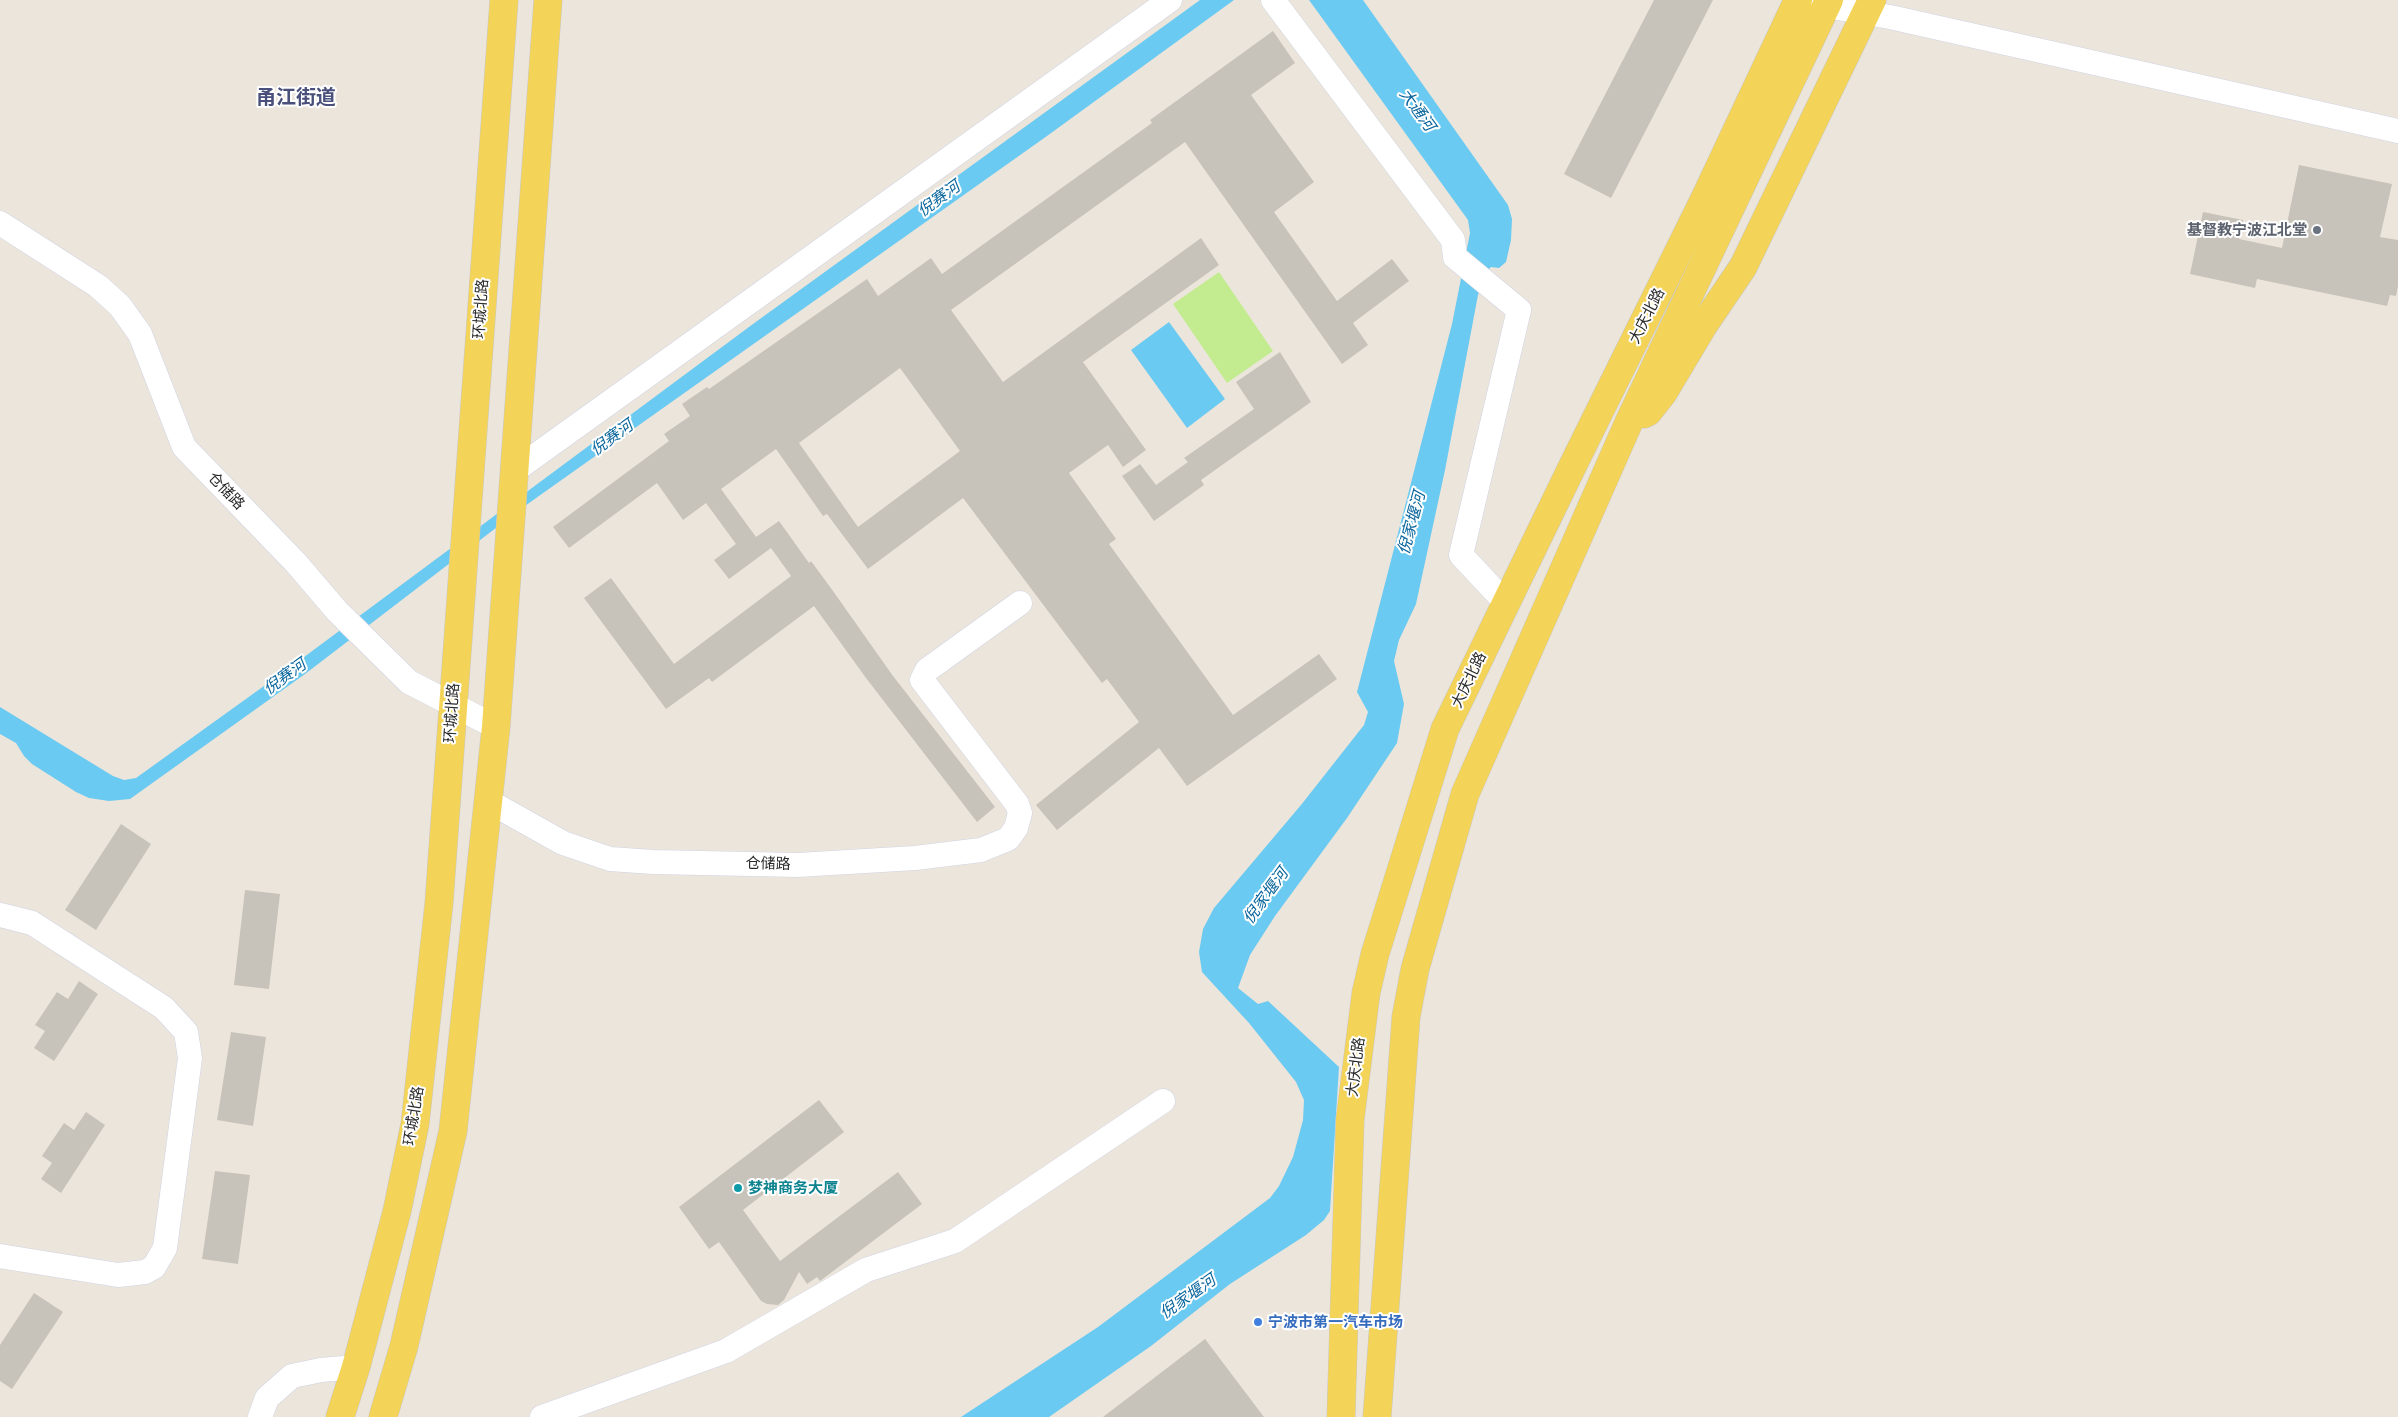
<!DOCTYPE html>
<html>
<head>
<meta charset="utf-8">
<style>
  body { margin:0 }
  canvas { display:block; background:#ece5db }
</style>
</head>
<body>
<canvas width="2398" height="1417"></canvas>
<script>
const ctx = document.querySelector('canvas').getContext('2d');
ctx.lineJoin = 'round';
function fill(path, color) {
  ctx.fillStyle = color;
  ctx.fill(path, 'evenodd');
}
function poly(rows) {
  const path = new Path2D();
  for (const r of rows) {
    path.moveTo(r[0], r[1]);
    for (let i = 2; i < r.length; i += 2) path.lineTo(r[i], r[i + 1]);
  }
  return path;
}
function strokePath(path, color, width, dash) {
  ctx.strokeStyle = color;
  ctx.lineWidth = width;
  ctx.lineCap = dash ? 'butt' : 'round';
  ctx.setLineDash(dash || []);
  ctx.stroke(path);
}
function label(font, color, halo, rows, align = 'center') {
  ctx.font = font + ' Quicksand,"Noto Sans SC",sans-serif';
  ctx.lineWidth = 4;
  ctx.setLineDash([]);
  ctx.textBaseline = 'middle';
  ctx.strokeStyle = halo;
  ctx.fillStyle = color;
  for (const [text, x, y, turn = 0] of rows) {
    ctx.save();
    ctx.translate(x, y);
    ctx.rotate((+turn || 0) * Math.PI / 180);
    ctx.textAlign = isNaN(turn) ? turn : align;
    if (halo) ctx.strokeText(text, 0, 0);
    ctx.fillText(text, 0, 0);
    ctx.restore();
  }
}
fill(poly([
  [1219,272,1273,351,1227,383,1173,304]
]), '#c3ec91');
fill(poly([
  [1200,0,1234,0,1047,136,522,508,305,674,130,799,109,801,89,798,76,792,32,764,24,756,16,743,0,734,0,707,113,776,124,780,136,778,296,663,753,324],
  [1309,0,1363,0,1508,205,1512,219,1511,240,1506,262,1499,268,1491,267,1486,272,1478,295,1445,470,1416,604,1399,640,1394,661,1404,704,1397,743,1347,818,1275,916,1250,955,1238,988,1258,1004,1268,1001,1339,1067,1330,1211,1324,1220,1306,1235,1230,1284,1151,1346,1049,1417,961,1417,1098,1327,1270,1198,1279,1186,1293,1157,1303,1120,1304,1100,1296,1082,1249,1023,1202,972,1199,952,1203,929,1214,908,1301,805,1364,725,1368,712,1357,692,1452,324,1470,233,1468,220],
  [1169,322,1225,399,1187,428,1131,350]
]), '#6bcaf1');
fill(poly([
  [1654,0,1713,0,1611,198,1564,174],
  [1273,31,1295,63,1251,95,1314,182,1274,212,1337,301,1392,259,1409,281,1353,323,1368,345,1342,364,1185,142,951,310,1003,382,1201,238,1219,265,1083,362,1146,450,1123,467,1108,445,1069,473,1116,539,1109,544,1233,715,1319,654,1337,679,1187,786,1159,748,1057,830,1036,805,1139,722,1107,679,1102,683,963,498,868,569,827,514,823,516,776,449,721,489,756,537,779,521,809,563,811,561,833,591,893,676,995,807,977,822,866,678,814,606,712,682,709,678,666,709,584,598,611,578,674,664,791,576,771,548,729,579,714,560,736,544,706,503,683,520,657,483,569,548,553,527,669,441,664,434,690,416,682,404,707,387,709,389,867,279,878,296,931,258,942,274,1152,123,1150,120],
  [900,368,960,451,858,527,799,443],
  [2299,165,2392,184,2380,237,2398,240,2398,286,2396,296,2390,295,2387,306,2257,279,2255,288,2190,274,2203,212,2243,220,2239,239,2282,248],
  [1280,352,1311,402,1201,480,1204,485,1154,521,1122,476,1140,464,1156,485,1188,462,1184,458,1254,409,1236,382],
  [121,824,151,844,96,930,65,910],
  [245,890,280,894,269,989,234,985],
  [79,981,98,994,54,1061,34,1048,45,1031,35,1025,57,992,68,999],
  [231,1032,266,1037,253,1126,217,1120],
  [819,1100,844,1132,743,1210,780,1261,898,1172,922,1204,820,1281,817,1277,807,1284,799,1272,784,1300,778,1305,767,1304,761,1301,719,1242,709,1249,679,1207],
  [86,1112,105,1125,61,1193,41,1179,52,1163,42,1156,64,1123,74,1130],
  [215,1171,250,1175,238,1264,202,1259],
  [34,1293,63,1312,12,1389,0,1381,0,1345],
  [1205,1339,1264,1417,1103,1417]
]), '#c7c3ba');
const minor = poly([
  [1273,0,1453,240,1455,257,1519,310,1461,555,1506,603],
  [1797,1,1890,17,2398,131],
  [0,223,98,286,120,306,140,334,184,447,296,563,337,611,409,682,496,727],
  [514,471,1170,0],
  [488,801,563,843,610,859,653,862,798,865,915,858,981,850,1008,839,1016,828,1020,813,1017,804,922,680,927,670,1020,603],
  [0,915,32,923,164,1008,186,1032,190,1058,165,1248,154,1267,145,1272,118,1275,0,1256],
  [260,1417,267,1398,292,1376,321,1370,356,1367],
  [542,1417,726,1351,866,1270,955,1241,1163,1101]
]);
const major = poly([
  [1644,414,1648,412,1663,393,1703,326,1743,267,1872,0],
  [340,1417,356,1367,397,1211,415,1124,439,903,504,0],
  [383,1417,404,1346,453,1131,496,727,548,0],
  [1341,1417,1350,1120,1366,993,1375,954,1445,729,1575,461,1705,198,1798,0],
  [1377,1417,1406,1017,1415,969,1465,794,1629,422,1829,0]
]);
strokePath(minor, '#d0d3e3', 25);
strokePath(major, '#c8c8c8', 29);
strokePath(minor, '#fff', 24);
strokePath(major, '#f4d458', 28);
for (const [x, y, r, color] of [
  [2317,230,5,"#6b7280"],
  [738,1188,5,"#0f9aa8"],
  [1258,1322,5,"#3f7fe0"]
]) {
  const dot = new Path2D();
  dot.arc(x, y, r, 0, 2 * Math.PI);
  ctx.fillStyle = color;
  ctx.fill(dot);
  strokePath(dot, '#fff', 2);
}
label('bold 15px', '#5b616d', '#fff', [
  ["基督教宁波江北堂",2307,230]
], 'right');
label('15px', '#2a2a2a', '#fff', [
  ["环城北路",481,309,-86],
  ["大庆北路",1647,316,-63],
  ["仓储路",226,491,46],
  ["大庆北路",1469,680,-64],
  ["环城北路",452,713,-86],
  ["仓储路",768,864,1],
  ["大庆北路",1356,1067,-83],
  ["环城北路",414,1116,-81]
]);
label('bold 15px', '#0d838f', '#fff', [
  ["梦神商务大厦",748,1188]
], 'left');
label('bold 15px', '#366cbe', '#fff', [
  ["宁波市第一汽车市场",1268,1322]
], 'left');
label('italic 16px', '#0a669d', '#fff', [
  ["大通河",1417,110,54],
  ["倪赛河",939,199,-36],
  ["倪赛河",612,438,-36],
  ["倪家堰河",1412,523,-75],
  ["倪赛河",285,677,-36],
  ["倪家堰河",1266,896,-54],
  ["倪家堰河",1188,1297,-35]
]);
label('bold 20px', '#49507b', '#fff', [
  ["甬江街道",296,98]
]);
</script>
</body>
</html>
